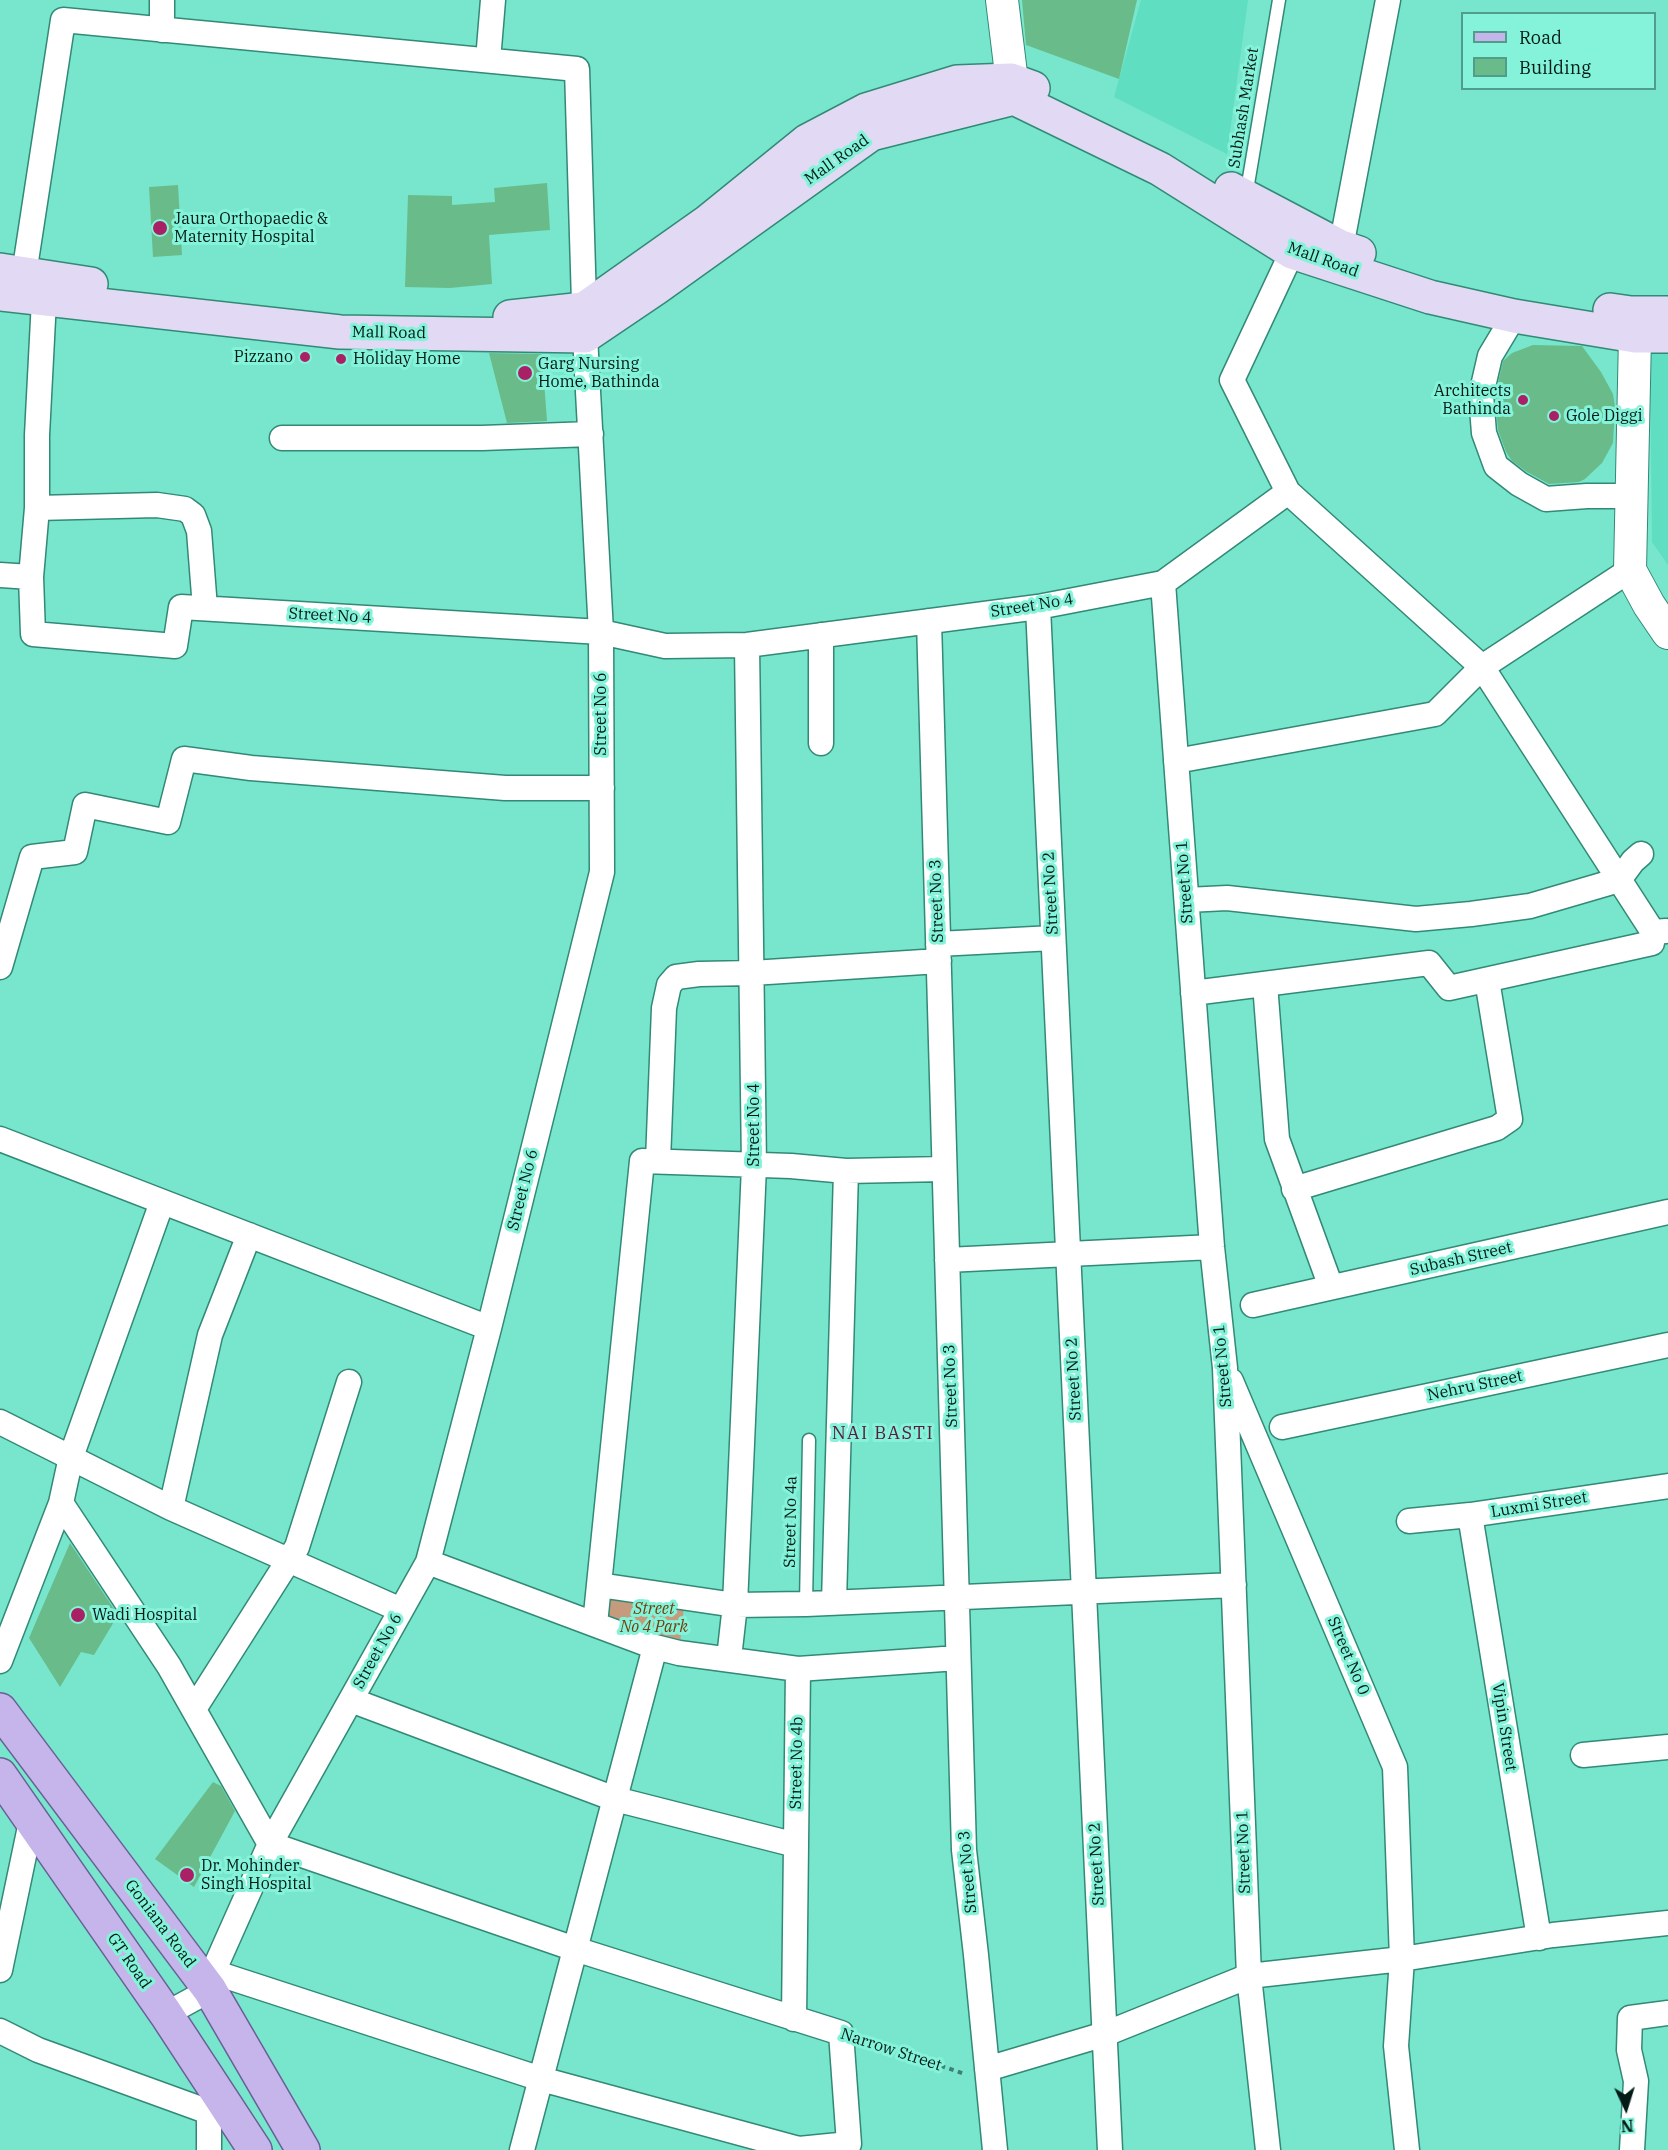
<!DOCTYPE html>
<html>
<head>
<meta charset="utf-8">
<style>
  body { margin:0 }
  #map { position:relative; width:1668px; height:2150px; overflow:hidden; background:#77e6cc; font-family:"IBM Plex Serif",serif }
  canvas { display:block }
  .legend { position:absolute; left:1461px; top:12px; width:195px; height:78px; box-sizing:border-box; background:#84f3d9; border:2px solid #509d8b; margin:0; padding:8px 10px; list-style:none; font-size:18px; color:#031b16 }
  .legend li { display:flex; align-items:center; gap:12px; height:30px }
  .legend b { width:30px; border:2px solid #509d8b }
  .north { position:absolute; left:1596px; top:2078px; width:60px; height:60px; -webkit-text-stroke:4px #84f3d9; paint-order:stroke; rotate:176deg; font-size:16px; font-weight:700; line-height:24px; text-align:center; color:#031b16 }
  .north::after { content:''; display:block; margin:auto; width:21px; height:27px; background:#031b16; clip-path:polygon(50% 0,100% 100%,50% 72%,0 100%) }
</style>
</head>
<body>
<div id="map">
<canvas width="1668" height="2150"></canvas>
<ul class="legend">
<li><b style="height:8px;background:#c5b5ea"></b>Road</li>
<li><b style="height:16px;background:#69bc8a"></b>Building</li>
</ul>
<div class="north">N</div>
</div>
<script>
const ctx = document.querySelector('canvas').getContext('2d');
ctx.lineJoin = 'round';
function fill(path, color) {
  ctx.fillStyle = color;
  ctx.fill(path, 'evenodd');
}
function poly(rows) {
  const path = new Path2D();
  for (const r of rows) {
    path.moveTo(r[0], r[1]);
    for (let i = 2; i < r.length; i += 2) path.lineTo(r[i], r[i + 1]);
  }
  return path;
}
function strokePath(path, color, width, dash) {
  ctx.strokeStyle = color;
  ctx.lineWidth = width;
  ctx.lineCap = dash ? 'butt' : 'round';
  ctx.setLineDash(dash || []);
  ctx.stroke(path);
}
function label(font, color, halo, rows, align = 'center') {
  ctx.font = font + ' "IBM Plex Serif",serif';
  ctx.lineWidth = 6;
  ctx.setLineDash([]);
  ctx.textBaseline = 'middle';
  ctx.strokeStyle = halo;
  ctx.fillStyle = color;
  for (const [text, x, y, turn = 0] of rows) {
    ctx.save();
    ctx.translate(x, y);
    ctx.rotate((+turn || 0) * Math.PI / 180);
    ctx.textAlign = isNaN(turn) ? turn : align;
    if (halo) ctx.strokeText(text, 0, 0);
    ctx.fillText(text, 0, 0);
    ctx.restore();
  }
}
fill(poly([
  [1141,0,1248,0,1227,154,1114,97],
  [1650,352,1668,352,1668,565,1652,542]
]), '#5fdec2');
fill(poly([
  [599,1585,685,1597,679,1653,595,1624]
]), '#c69a7c');
fill(poly([
  [1022,0,1137,0,1119,79,1026,45],
  [547,183,550,230,489,235,492,284,450,288,405,287,408,195,452,196,452,205,495,202,494,188],
  [178,185,182,255,153,257,149,187],
  [1533,345,1582,346,1601,372,1613,394,1615,407,1613,443,1602,463,1585,479,1579,482,1549,484,1527,472,1512,461,1506,452,1498,430,1495,396,1503,361,1512,353],
  [489,353,542,354,547,421,507,423],
  [70,1543,118,1615,94,1655,81,1652,60,1687,29,1638],
  [213,1782,221,1786,235,1811,194,1887,155,1859]
]), '#69bc8a');
const service = poly([
  [1246,196,1279,0],
  [806,1604,809,1440]
]);
const minor = poly([
  [162,30,162,0],
  [488,60,493,0],
  [1292,252,1232,380,1288,492,1482,667,1630,570],
  [1338,263,1388,0],
  [24,274,63,20,577,69,585,336,601,632,602,872,489,1328,428,1562,270,1844,213,1972,210,1990,166,2014],
  [1514,316,1490,356,1481,395,1484,433,1496,466,1519,484,1546,499,1587,496,1633,496],
  [282,438,482,438,591,434],
  [37,508,157,505,185,509,193,515,199,531,205,608],
  [0,575,31,577,33,634,175,646,181,607,601,632,665,646,747,645,1038,607,1163,583,1288,492],
  [31,577,37,508,37,435,44,300],
  [1163,583,1212,1247,1225,1368,1249,1976,1268,2150],
  [1038,607,1110,2150],
  [929,621,964,1850,976,1955,995,2150],
  [821,635,821,743],
  [1176,761,1435,714,1482,667,1653,932],
  [1187,900,1227,898,1416,919,1471,914,1530,906,1619,880,1633,861,1641,854],
  [938,944,1053,938],
  [0,967,32,857,75,852,85,805,168,822,184,759,251,768,505,788,602,788],
  [1265,984,1277,1139,1331,1287],
  [1193,993,1429,963,1449,988,1652,943,1653,932,1666,931],
  [0,1139,489,1328],
  [658,1161,664,1008,669,985,676,977,699,974,752,973,939,961],
  [1294,1189,1497,1128,1510,1119,1487,980],
  [947,1260,1212,1247],
  [1253,1305,1668,1212],
  [1231,1381,1395,1767,1402,1959,1396,2046,1407,2150],
  [0,1422,171,1508,401,1610],
  [1282,1427,1668,1345],
  [61,1503,169,1666,270,1844,575,1949,841,2033,849,2144,799,2149,541,2079,213,1972],
  [171,1508,210,1335,249,1235],
  [1470,1515,1539,1938],
  [1409,1521,1470,1515,1668,1486],
  [428,1562,655,1647,522,2150],
  [599,1585,735,1605,806,1604,1234,1585],
  [834,1602,846,1171],
  [595,1624,642,1161,791,1166,846,1171,944,1169],
  [655,1647,679,1653,798,1669],
  [729,1658,735,1605,754,1166,747,645],
  [0,1661,61,1503,71,1457,162,1202],
  [351,1700,615,1799,796,1845],
  [194,1709,297,1547,349,1382],
  [1583,1755,1668,1747],
  [0,1970,31,1822],
  [794,2019,798,1669,958,1658],
  [0,2031,38,2050,209,2112],
  [987,2069,1105,2034,1249,1976,1402,1959,1553,1935,1668,1923],
  [209,2150,209,2112,214,2099],
  [1632,2150,1636,2081,1629,2050,1630,2018,1668,2013]
]);
const tertiary = poly([
  [1002,0,1014,98],
  [1635,336,1630,570,1649,605,1668,633]
]);
const secondary = poly([
  [1231,189,1341,247,1359,253],
  [0,270,91,284],
  [0,294,340,332,585,336,656,288,871,134,1014,98,1160,169,1292,252,1430,297,1514,316,1635,336,1668,336],
  [1610,310,1631,313,1668,313],
  [510,317,584,309,707,222,807,141,866,110,957,82,1011,80,1033,88]
]);
const primary = poly([
  [0,1710,210,1990,303,2150],
  [0,1775,166,2014,255,2150]
]);
strokePath(service, '#328976', 15);
strokePath(minor, '#328976', 27);
strokePath(tertiary, '#328976', 34);
strokePath(secondary, '#328976', 36);
strokePath(primary, '#685f97', 36);
strokePath(poly([
  [864,2040,965,2074]
]), '#3d8171', 4, [4.5, 4.5]);
strokePath(service, '#fff', 12);
strokePath(minor, '#fff', 24);
strokePath(tertiary, '#fff', 32);
strokePath(secondary, '#e2daf4', 33);
strokePath(primary, '#c5b5ea', 33);
for (const [x, y, r, color] of [
  [160,228,8,"#aa2065"],
  [305,357,6,"#aa2065"],
  [341,359,6,"#aa2065"],
  [525,373,8,"#aa2065"],
  [1523,400,6,"#aa2065"],
  [1554,416,6,"#aa2065"],
  [78,1615,8,"#aa2065"],
  [187,1875,8,"#aa2065"]
]) {
  const dot = new Path2D();
  dot.arc(x, y, r, 0, 2 * Math.PI);
  ctx.fillStyle = color;
  ctx.fill(dot);
  strokePath(dot, '#84f3d9', 2);
}
label('16px', '#031b16', '#84f3d9', [
  ["Subhash Market",1244,108,-81],
  ["Mall Road",837,160,-35],
  ["Mall Road",1323,260,20],
  ["Mall Road",389,333,1],
  ["Street No 4",1032,606,-9],
  ["Street No 4",330,616,3],
  ["Street No 6",601,714,-90],
  ["Street No 1",1185,882,-94],
  ["Street No 2",1051,893,-93],
  ["Street No 3",937,901,-92],
  ["Street No 4",754,1125,-90],
  ["Street No 6",523,1190,-76],
  ["Subash Street",1461,1259,-13],
  ["Street No 1",1223,1366,-95],
  ["Street No 2",1074,1379,-93],
  ["Street No 3",951,1386,-92],
  ["Nehru Street",1475,1386,-12],
  ["Luxmi Street",1539,1505,-9],
  ["Street No 4a",791,1522,-89],
  ["Street No 6",378,1651,-61],
  ["Street No 0",1348,1656,67],
  ["Vipin Street",1504,1727,81],
  ["Street No 4b",797,1763,-89],
  ["Street No 1",1244,1852,-92],
  ["Street No 2",1097,1864,-93],
  ["Street No 3",968,1872,-95],
  ["Goniana Road",160,1924,53],
  ["GT Road",129,1961,55],
  ["Narrow Street",891,2050,18]
]);
label('16px', '#031b16', '#84f3d9', [
  ["Jaura Orthopaedic &",174,219],
  ["Maternity Hospital",174,237],
  ["Pizzano",293,357,"right"],
  ["Holiday Home",353,359],
  ["Garg Nursing",538,364],
  ["Home, Bathinda",538,382],
  ["Architects",1511,391,"right"],
  ["Bathinda",1511,409,"right"],
  ["Gole Diggi",1566,416],
  ["Wadi Hospital",92,1615],
  ["Dr. Mohinder",201,1866],
  ["Singh Hospital",201,1884]
], 'left');
label('italic 16px', '#753d0a', '#84f3d9', [
  ["Street",654,1609],
  ["No 4 Park",654,1627]
]);
ctx.letterSpacing = '1.5px';
label('18px', '#5b1a37', '#84f3d9', [
  ["NAI BASTI",883,1434]
]);
ctx.letterSpacing = '0px';
</script>
</body>
</html>
